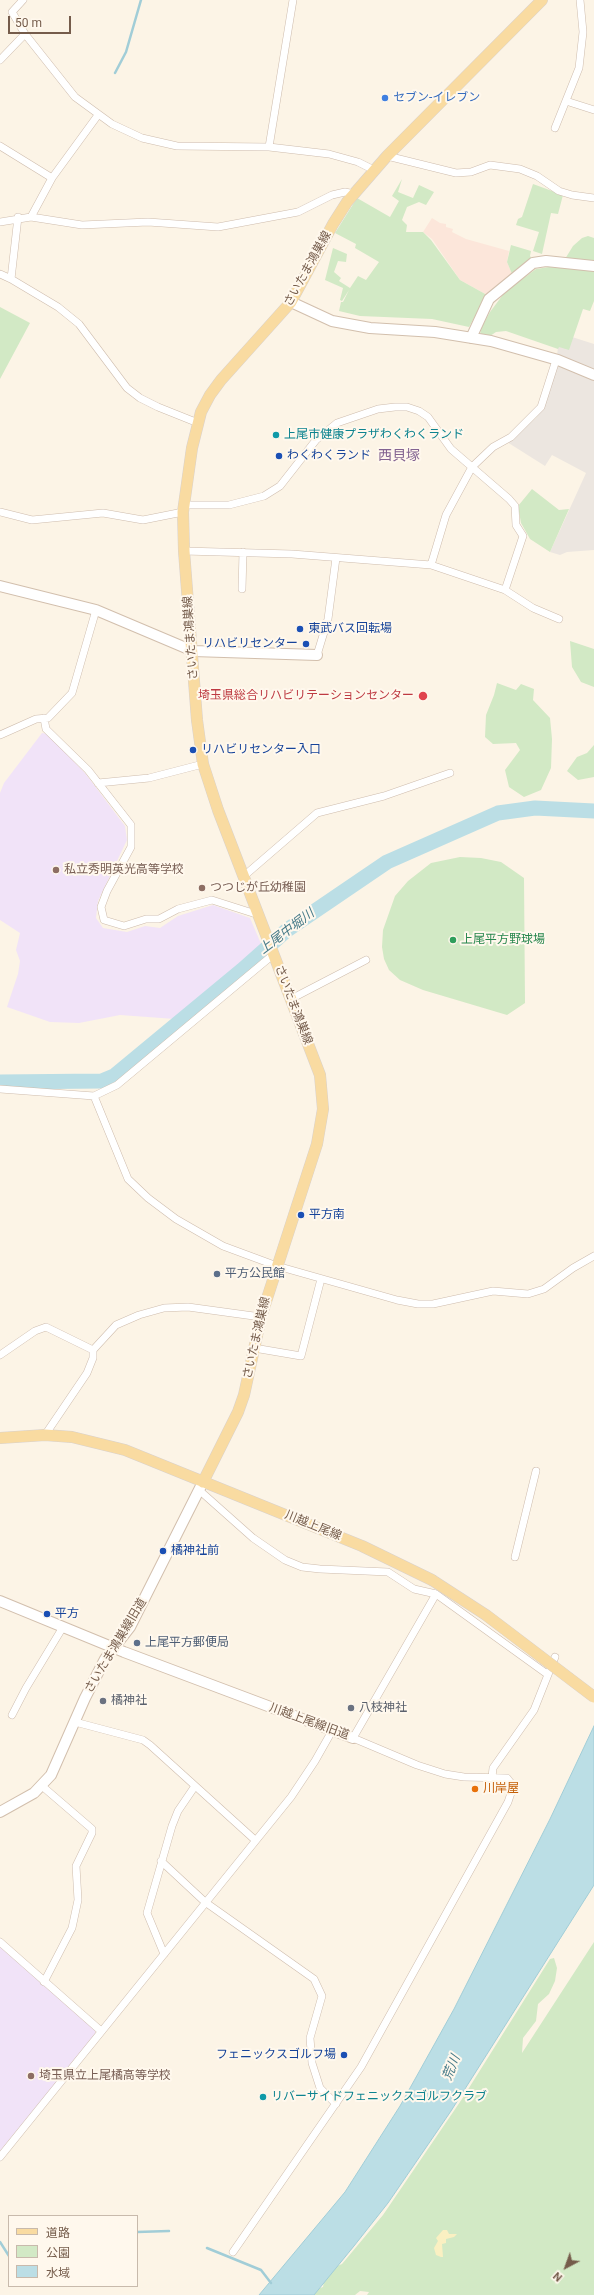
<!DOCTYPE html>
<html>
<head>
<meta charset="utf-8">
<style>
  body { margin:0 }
  #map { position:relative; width:594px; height:2295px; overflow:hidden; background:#fcf4e6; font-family:Roboto,"Noto Sans JP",sans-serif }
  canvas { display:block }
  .legend { position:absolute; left:8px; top:2215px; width:130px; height:72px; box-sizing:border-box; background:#fff8ed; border:1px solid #c8baac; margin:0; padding:5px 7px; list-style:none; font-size:12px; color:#755c4b }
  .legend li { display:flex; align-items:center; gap:8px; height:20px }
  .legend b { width:20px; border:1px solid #c8baac }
  .north { position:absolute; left:546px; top:2247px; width:40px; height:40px; -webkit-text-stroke:3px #fff8ed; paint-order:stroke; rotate:221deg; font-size:11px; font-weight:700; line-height:16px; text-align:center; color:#755c4b }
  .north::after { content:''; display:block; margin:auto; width:14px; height:18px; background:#755c4b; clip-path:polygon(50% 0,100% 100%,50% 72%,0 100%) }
  .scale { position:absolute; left:8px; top:16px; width:63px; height:18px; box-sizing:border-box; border:2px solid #755c4b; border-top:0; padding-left:5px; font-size:12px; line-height:14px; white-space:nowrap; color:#755c4b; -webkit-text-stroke:3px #fff8ed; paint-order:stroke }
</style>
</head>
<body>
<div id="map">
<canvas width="594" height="2295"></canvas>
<ul class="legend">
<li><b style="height:5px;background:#f9dba1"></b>道路</li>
<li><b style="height:11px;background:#d2e9c5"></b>公園</li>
<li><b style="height:11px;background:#bbdee5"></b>水域</li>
</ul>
<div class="north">N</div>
<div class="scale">50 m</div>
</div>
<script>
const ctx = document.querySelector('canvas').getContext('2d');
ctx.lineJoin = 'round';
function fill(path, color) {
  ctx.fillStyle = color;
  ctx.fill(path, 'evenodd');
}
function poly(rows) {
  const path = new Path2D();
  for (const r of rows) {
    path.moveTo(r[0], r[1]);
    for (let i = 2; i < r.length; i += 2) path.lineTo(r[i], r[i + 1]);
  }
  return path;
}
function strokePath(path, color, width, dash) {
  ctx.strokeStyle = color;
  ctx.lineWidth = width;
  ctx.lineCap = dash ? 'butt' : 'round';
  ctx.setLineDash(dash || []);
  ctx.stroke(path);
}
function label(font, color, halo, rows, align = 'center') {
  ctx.font = font + ' Roboto,"Noto Sans JP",sans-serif';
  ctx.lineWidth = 4;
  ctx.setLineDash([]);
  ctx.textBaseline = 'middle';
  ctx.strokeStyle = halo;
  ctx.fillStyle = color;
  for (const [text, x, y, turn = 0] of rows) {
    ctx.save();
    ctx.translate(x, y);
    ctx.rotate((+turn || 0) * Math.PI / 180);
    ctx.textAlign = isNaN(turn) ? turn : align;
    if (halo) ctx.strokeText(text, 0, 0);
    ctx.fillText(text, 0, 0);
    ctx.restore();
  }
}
fill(poly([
  [432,218,440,223,446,224,446,227,453,229,452,232,466,239,509,251,507,262,512,274,487,295,460,280,432,239,423,232]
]), '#fce6da');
fill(poly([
  [572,337,594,344,594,550,567,552,560,555,550,552,586,473,552,455,545,466,507,442,536,418,546,403,555,374,558,347]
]), '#ece6e0');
fill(poly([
  [42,733,47,734,85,773,125,826,127,840,98,901,96,918,103,928,127,932,145,926,160,928,178,916,213,905,250,918,262,946,175,1019,120,1015,79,1023,50,1022,7,1007,18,974,20,961,16,950,20,933,0,920,0,793,4,783],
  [0,1946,95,2030,96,2034,0,2151]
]), '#f1e3f8');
fill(poly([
  [402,179,398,192,413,198,419,185,434,192,426,205,419,202,407,207,402,220,407,225,406,232,423,232,431,240,460,280,487,295,469,327,432,319,360,316,339,311,341,302,343,302,349,290,342,301,340,300,343,288,325,280,333,248,347,254,346,262,338,261,334,272,341,278,339,281,350,288,358,276,366,280,379,262,355,248,356,244,335,233,357,198,390,217,399,201,392,196],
  [533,184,563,195,558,214,551,213,542,254,533,251,539,232,516,225,518,219,522,217],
  [588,236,594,238,594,261,565,259,573,246,582,238],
  [511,245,531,251,530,256,532,259,512,274,507,262],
  [549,267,594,270,594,301,590,311,583,309,569,350,559,347,558,349,506,331,496,332,487,338,480,334,482,326,490,312,505,292,536,269],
  [0,307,30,323,0,379],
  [532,489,559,510,569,509,550,552,530,539,521,523,518,506],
  [570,641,594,649,594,687,581,682,572,667],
  [497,683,516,690,521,684,534,689,533,700,550,718,552,739,551,768,541,790,524,797,509,787,505,770,520,750,516,743,493,744,485,737,486,715,494,695],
  [594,745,594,777,578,780,567,771,577,757,587,753],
  [460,857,481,858,501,862,524,878,525,1003,507,1015,423,990,400,980,389,970,384,959,382,947,383,930,395,896,408,881,431,863],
  [594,1942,594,2295,367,2295,369,2292,360,2291,355,2295,309,2295,314,2290,323,2287,325,2276,332,2268,342,2264,383,2215,462,2099,550,1959,554,1958,557,1968,555,1981,549,1994,538,2004,536,2021,523,2038,522,2053]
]), '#d2e9c5');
fill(poly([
  [443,2230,447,2230,449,2234,457,2234,454,2237,446,2239,446,2243,442,2244,443,2257,441,2257,436,2255,434,2248,438,2241,436,2238]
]), '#faf0c2');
const water = poly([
  [594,1726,594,1885,451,2111,388,2203,354,2246,314,2295,259,2295,345,2192,400,2106,454,2009,550,1819,594,1726]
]);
fill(water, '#bbdee5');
strokePath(water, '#a1cdd7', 1);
strokePath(poly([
  [115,73,126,52,141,0],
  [137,2232,169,2231],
  [0,2242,9,2256],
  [207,2248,261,2270,271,2283]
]), '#a1cdd7', 2.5);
strokePath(poly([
  [0,1082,102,1081,114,1076,242,970,287,930,387,862,498,813,535,808,594,811]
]), '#bbdee5', 15);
const street = poly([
  [23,0,12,12,25,34,75,97,112,124,142,138,177,146,269,147,329,154,358,162,374,170],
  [0,60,25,34],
  [566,101,594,110],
  [555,128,579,68,583,32,580,0],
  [0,146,52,178],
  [269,147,293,0],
  [387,156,456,173,471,172,490,165,520,169,537,176,559,191,572,195,594,198],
  [18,217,11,279,58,307,79,324,127,388,140,398,158,407,198,423],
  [31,217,52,178,98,115],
  [0,222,31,217,82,225,148,222,218,227,298,212,332,195,345,192,354,194],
  [0,274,11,279],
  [184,505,229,505,264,496,280,486,316,440,337,423,378,409,395,407,407,407,419,411,428,417,451,449,509,499,515,506,516,525,523,536,505,590],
  [0,512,32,520,103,513,143,520,183,512],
  [184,551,292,554,431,565,505,590,533,608,559,619],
  [431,565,446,515,472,467,493,447,511,437,541,407,556,360],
  [242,589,243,552],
  [317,655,328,619,336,558],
  [44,718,46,729,88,770,131,825,131,847,107,891,101,907,104,920,124,926,146,919,159,919,178,909,212,900,259,915],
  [0,735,36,719,48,718,72,693,96,610],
  [98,783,149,778,203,764],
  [244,876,317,813,384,796,450,773],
  [291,999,366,960],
  [0,1089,94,1096,117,1085,274,954],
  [94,1096,128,1179,148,1198,176,1219,223,1246,277,1266,397,1300,418,1304,433,1304,493,1291,528,1294,544,1289,573,1268,594,1256],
  [254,1348,301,1356,321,1279],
  [0,1355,35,1331,46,1327,93,1350],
  [45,1435,87,1373,93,1358,93,1350,116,1325,139,1315,164,1308,188,1307,261,1317],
  [199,1490,253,1538,285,1560,302,1567,320,1569,388,1572,414,1589,436,1594,547,1674],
  [515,1557,536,1471],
  [12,1715,26,1688,63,1627],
  [75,1722,143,1740,150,1745,255,1840],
  [492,1777,493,1768,534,1710,555,1657],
  [42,1786,92,1829,92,1833,76,1866,78,1900,72,1928,44,1982],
  [161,1861,205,1902,314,1979,322,1996,310,2038,312,2063,320,2088,336,2104],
  [0,1942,101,2031],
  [164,1954,147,1913,172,1826,178,1811,195,1786],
  [0,2157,291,1797,315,1761,332,1731],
  [233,2252,361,2067,508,1802,512,1790,511,1783,507,1778,464,1777,445,1774,417,1765,353,1738,436,1594]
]);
const secondary = poly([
  [291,302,332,321,370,328,435,332,491,341,558,360,594,375],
  [471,338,489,299,533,263,546,261,594,266],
  [0,586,96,610,193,651,317,655],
  [0,1601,124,1652,353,1738],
  [0,1812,34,1793,51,1775,85,1698,105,1659,130,1627,203,1482]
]);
const primary = poly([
  [0,1438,45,1435,72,1437,125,1450,362,1546,432,1580],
  [203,1482,238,1412,244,1395,261,1317,317,1144,323,1109,320,1075,218,810,203,764,197,720,184,551,183,512,192,448,201,412,210,395,221,380,291,302,333,224,347,202,387,156,542,0]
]);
strokePath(street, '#cebcad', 8);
strokePath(secondary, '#d2bfad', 12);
strokePath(primary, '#d8d1cd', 12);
strokePath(street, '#fff', 7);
strokePath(secondary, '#fff', 10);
strokePath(primary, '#f9dba1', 11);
const primaryBridge = poly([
  [432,1580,486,1615,594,1697]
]);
strokePath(primaryBridge, '#d8d1cd', 12, []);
strokePath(primaryBridge, '#f9dba1', 11);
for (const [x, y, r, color] of [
  [385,98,4,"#3f7fe0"],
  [276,435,4,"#0f9aa8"],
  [279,456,4,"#1a4fb4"],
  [300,629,4,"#1a4fb4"],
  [306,644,4,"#1a4fb4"],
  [423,696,5,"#e0444e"],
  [193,750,4,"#1a4fb4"],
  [56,870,4,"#8d6e63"],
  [202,888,4,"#8d6e63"],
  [453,940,4,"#2e9e5b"],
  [301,1215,4,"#1a4fb4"],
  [217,1274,4,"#5c6f8a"],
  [163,1551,4,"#1a4fb4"],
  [47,1614,4,"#1a4fb4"],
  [137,1643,4,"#5c6f8a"],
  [103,1701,4,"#6b7280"],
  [351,1708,4,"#6b7280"],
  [475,1789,4,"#e8710a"],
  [344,2055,4,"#1a4fb4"],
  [31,2076,4,"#8d6e63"],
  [263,2097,4,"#0f9aa8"]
]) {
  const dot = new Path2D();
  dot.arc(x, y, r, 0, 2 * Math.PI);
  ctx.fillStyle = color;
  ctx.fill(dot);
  strokePath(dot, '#fff8ed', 1.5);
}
label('12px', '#366cbe', '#fff8ed', [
  ["セブン-イレブン",393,98]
], 'left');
label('12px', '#755c4b', '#fff8ed', [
  ["さいたま鴻巣線",308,269,-61],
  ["さいたま鴻巣線",191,638,-94],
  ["さいたま鴻巣線",293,1005,69],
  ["さいたま鴻巣線",257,1338,-77],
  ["川越上尾線",313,1526,22],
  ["さいたま鴻巣線旧道",116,1646,-59],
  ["川越上尾線旧道",309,1722,20]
]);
label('12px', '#0d838f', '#fff8ed', [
  ["上尾市健康プラザわくわくランド",284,435],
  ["リバーサイドフェニックスゴルフクラブ",271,2097]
], 'left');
label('12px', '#164399', '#fff8ed', [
  ["わくわくランド",287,456],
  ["東武バス回転場",308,629],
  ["リハビリセンター",298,644,"right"],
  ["リハビリセンター入口",201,750],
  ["平方南",309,1215],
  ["橘神社前",171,1551],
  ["平方",55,1614],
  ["フェニックスゴルフ場",336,2055,"right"]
], 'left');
label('12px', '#be3a42', '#fff8ed', [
  ["埼玉県総合リハビリテーションセンター",414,696]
], 'right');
label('12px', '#785e54', '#fff8ed', [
  ["私立秀明英光高等学校",64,870],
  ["つつじが丘幼稚園",210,888],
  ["埼玉県立上尾橘高等学校",39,2076]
], 'left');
label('12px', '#27864d', '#fff8ed', [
  ["上尾平方野球場",461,940]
], 'left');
label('12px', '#4e5e75', '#fff8ed', [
  ["平方公民館",225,1274],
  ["上尾平方郵便局",145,1643]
], 'left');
label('12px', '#5b616d', '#fff8ed', [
  ["橘神社",111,1701],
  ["八枝神社",359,1708]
], 'left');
label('12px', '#c56008', '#fff8ed', [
  ["川岸屋",483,1789]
], 'left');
label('italic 13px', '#467a88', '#fff8ed', [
  ["上尾中堀川",287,932,-37],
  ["荒川",452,2068,-68]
]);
label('14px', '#836391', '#fff8ed', [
  ["西貝塚",399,456]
]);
</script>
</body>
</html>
